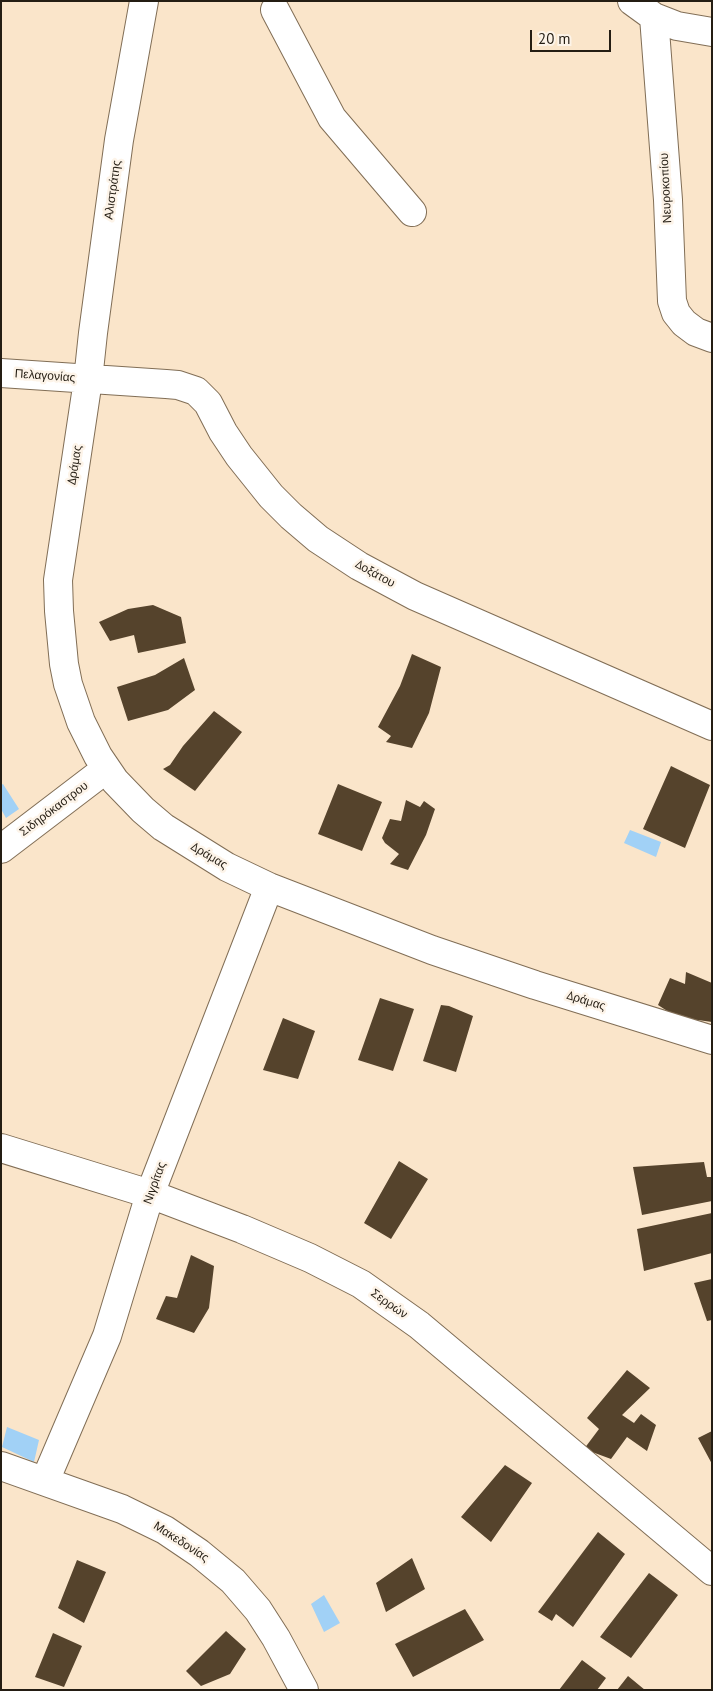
<!DOCTYPE html>
<html>
<head>
<meta charset="utf-8">
<style>
  body { margin:0 }
  #map { position:relative; width:713px; height:1691px; overflow:hidden; background:#fae5ca; font-family:"PT Sans",sans-serif }
  canvas { display:block }
  .frame { position:absolute; inset:0; border:2px solid #241d13; pointer-events:none }
  .scale { position:absolute; left:530px; top:30px; width:81px; height:22px; box-sizing:border-box; border:2px solid #241d13; border-top:0; padding-left:6px; font-size:15px; line-height:18px; white-space:nowrap; color:#241d13; -webkit-text-stroke:4px #fdf4e9; paint-order:stroke }
</style>
</head>
<body>
<div id="map">
<canvas width="713" height="1691"></canvas>
<div class="frame"></div>
<div class="scale">20 m</div>
</div>
<script>
const ctx = document.querySelector('canvas').getContext('2d');
ctx.lineJoin = 'round';
function fill(path, color) {
  ctx.fillStyle = color;
  ctx.fill(path, 'evenodd');
}
function poly(rows) {
  const path = new Path2D();
  for (const r of rows) {
    path.moveTo(r[0], r[1]);
    for (let i = 2; i < r.length; i += 2) path.lineTo(r[i], r[i + 1]);
  }
  return path;
}
function strokePath(path, color, width, dash) {
  ctx.strokeStyle = color;
  ctx.lineWidth = width;
  ctx.lineCap = dash ? 'butt' : 'round';
  ctx.setLineDash(dash || []);
  ctx.stroke(path);
}
function label(font, color, halo, rows, align = 'center') {
  ctx.font = font + ' "PT Sans",sans-serif';
  ctx.lineWidth = 5;
  ctx.setLineDash([]);
  ctx.textBaseline = 'middle';
  ctx.strokeStyle = halo;
  ctx.fillStyle = color;
  for (const [text, x, y, turn = 0] of rows) {
    ctx.save();
    ctx.translate(x, y);
    ctx.rotate((+turn || 0) * Math.PI / 180);
    ctx.textAlign = isNaN(turn) ? turn : align;
    if (halo) ctx.strokeText(text, 0, 0);
    ctx.fillText(text, 0, 0);
    ctx.restore();
  }
}
fill(poly([
  [3,784,19,809,6,818,1,809,1,785],
  [630,830,661,842,656,857,624,843],
  [7,1427,39,1440,34,1462,2,1447],
  [324,1595,340,1623,324,1632,311,1604]
]), '#a1d1f6');
fill(poly([
  [153,605,181,617,186,643,138,653,134,635,110,641,99,622,128,609],
  [412,654,441,667,429,713,412,748,386,742,391,736,378,727,400,686],
  [184,658,195,690,168,710,128,721,117,687,155,675],
  [214,711,242,732,195,791,163,769,170,765,183,746],
  [671,766,710,785,685,848,643,829],
  [338,784,382,802,362,851,318,834],
  [406,800,420,807,424,801,435,809,426,835,408,870,390,864,399,854,385,843,382,838,390,819,401,821],
  [686,972,712,983,712,1022,698,1020,692,1027,658,1005,670,978,685,984],
  [380,998,414,1009,393,1071,358,1060],
  [441,1005,449,1006,473,1016,456,1072,423,1061],
  [283,1018,315,1031,298,1079,263,1070],
  [399,1161,428,1179,391,1239,364,1223],
  [704,1162,707,1177,712,1177,712,1201,642,1215,633,1167],
  [712,1213,712,1253,644,1271,637,1229],
  [191,1255,214,1266,209,1308,194,1333,156,1319,166,1296,177,1298],
  [712,1279,712,1320,707,1321,694,1283],
  [627,1370,650,1388,622,1415,634,1423,641,1414,656,1425,647,1451,627,1437,611,1459,584,1449,599,1429,587,1418],
  [712,1431,712,1464,698,1438],
  [505,1465,532,1483,491,1542,461,1517],
  [598,1532,625,1554,573,1627,556,1614,552,1621,538,1612],
  [412,1558,425,1589,386,1612,376,1583],
  [77,1560,106,1572,84,1623,58,1608],
  [649,1573,678,1595,631,1658,600,1637],
  [465,1609,484,1640,413,1677,395,1644],
  [226,1631,246,1649,230,1674,201,1686,186,1671],
  [53,1633,82,1646,64,1687,35,1677],
  [582,1660,606,1678,597,1690,559,1690],
  [628,1676,645,1690,617,1690]
]), '#55432c');
const minor = poly([
  [144,1,119,140,93,333,88,380,58,580,59,611,64,664,68,684,81,722,98,756,115,781,143,810,163,827,227,867,269,887,432,950,535,985,712,1040],
  [632,1,654,17,677,26,712,32],
  [275,10,332,118,412,212],
  [654,17,668,200,672,301,676,313,684,323,696,332,712,338],
  [1,373,166,384,178,385,196,391,208,403,223,432,239,456,271,496,291,516,318,539,359,566,415,596,712,726],
  [1,849,106,769],
  [1,1148,150,1194,242,1229,310,1258,361,1284,419,1325,712,1571],
  [1,1466,122,1509,165,1530,199,1553,233,1581,258,1610,276,1638,304,1690],
  [45,1481,107,1336,150,1194,269,887]
]);
strokePath(minor, '#816e56', 30);
strokePath(minor, '#fff', 28);
label('12px', '#241d13', '#fdf4e9', [
  ["Νευροκοπίου",666,188,-93],
  ["Αλιστράτης",113,190,-82],
  ["Πελαγονίας",45,376,4],
  ["Δράμας",75,465,-81],
  ["Δοξάτου",375,574,29],
  ["Σιδηρόκαστρου",54,809,-37],
  ["Δράμας",209,856,31],
  ["Δράμας",586,1001,17],
  ["Νιγρίτας",155,1183,-70],
  ["Σερρών",389,1304,35],
  ["Μακεδονίας",181,1542,33]
]);
</script>
</body>
</html>
